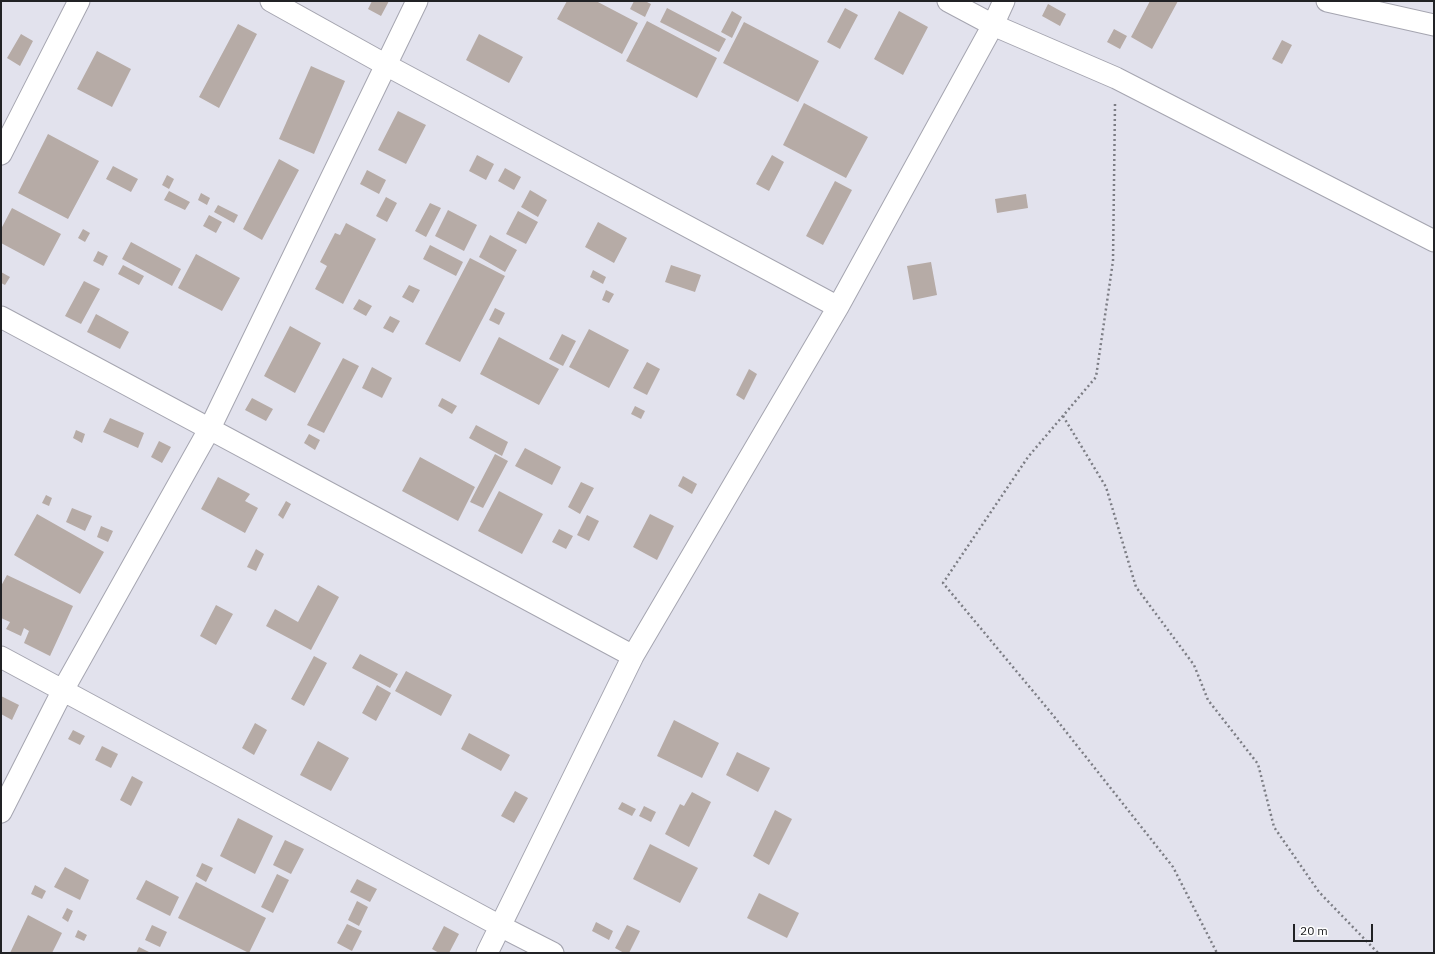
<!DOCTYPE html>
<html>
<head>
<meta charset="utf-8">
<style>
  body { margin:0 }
  #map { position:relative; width:1435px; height:954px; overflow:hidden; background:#e2e2ed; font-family:"IBM Plex Sans",sans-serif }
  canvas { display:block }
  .frame { position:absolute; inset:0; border:2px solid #212225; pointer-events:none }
  .scale { position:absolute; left:1293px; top:924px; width:80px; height:18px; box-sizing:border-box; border:2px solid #212225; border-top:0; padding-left:5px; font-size:12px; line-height:14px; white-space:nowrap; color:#212225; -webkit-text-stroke:3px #fff; paint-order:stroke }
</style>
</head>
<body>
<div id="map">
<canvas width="1435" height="954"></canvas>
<div class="frame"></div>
<div class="scale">20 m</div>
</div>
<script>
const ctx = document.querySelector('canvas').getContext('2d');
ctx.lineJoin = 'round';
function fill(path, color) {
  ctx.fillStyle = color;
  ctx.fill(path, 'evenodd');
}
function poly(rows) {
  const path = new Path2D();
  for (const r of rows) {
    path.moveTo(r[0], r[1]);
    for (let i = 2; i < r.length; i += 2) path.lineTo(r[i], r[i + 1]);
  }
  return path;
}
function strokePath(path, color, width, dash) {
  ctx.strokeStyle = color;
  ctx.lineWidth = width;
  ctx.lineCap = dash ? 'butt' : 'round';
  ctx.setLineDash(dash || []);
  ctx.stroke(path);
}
fill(poly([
  [372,1,389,1,381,16,368,9],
  [567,1,596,1,638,23,622,54,557,19],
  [634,1,645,1,651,4,645,17,630,9],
  [1150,1,1178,1,1152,49,1131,37],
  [1048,4,1066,14,1060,26,1042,16],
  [667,8,726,39,719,52,660,22],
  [845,8,858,15,840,49,827,42],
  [732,11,742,17,732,38,721,32],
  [899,11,928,27,903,75,874,59],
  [647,21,717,58,697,98,626,61],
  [744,22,819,61,798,102,723,63],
  [238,24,257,34,219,108,199,97],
  [1114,29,1127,36,1120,49,1107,42],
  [21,34,33,41,20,66,7,58],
  [479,34,523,57,509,83,466,60],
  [1282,40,1292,45,1282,64,1272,59],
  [97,51,131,69,112,107,77,89],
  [311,66,345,81,314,154,279,139],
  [804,103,868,137,846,178,783,145],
  [398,111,426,125,406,164,378,150],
  [48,134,99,161,68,219,18,193],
  [477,155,494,164,486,180,469,171],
  [772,155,784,162,769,191,756,184],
  [279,159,299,170,262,240,243,229],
  [113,166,138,179,131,192,106,179],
  [505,168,521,177,514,190,498,181],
  [367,170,386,180,379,194,360,184],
  [167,175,174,179,169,189,162,185],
  [835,181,852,190,823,245,806,236],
  [530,190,547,200,538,217,521,207],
  [169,191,190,202,185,210,164,200],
  [201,193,210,198,207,205,198,200],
  [1026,194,1028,208,997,213,995,199],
  [386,197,397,203,387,222,376,216],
  [430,203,441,208,426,237,415,231],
  [218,205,238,215,234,223,214,212],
  [12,208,61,234,44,266,1,243,1,229],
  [448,210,477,225,464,251,435,236],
  [518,211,538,222,526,244,506,234],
  [209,215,222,222,216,233,203,226],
  [598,222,627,238,614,263,585,247],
  [346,223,376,239,343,304,315,289,327,266,320,262,335,233,340,235],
  [83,229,90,233,85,242,78,238],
  [490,235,517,250,505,272,479,257],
  [131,242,181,269,172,286,122,259],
  [430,245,463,262,456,276,423,259],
  [98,251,108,256,103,266,93,261],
  [196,254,240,278,222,311,178,288],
  [470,258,505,276,460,362,425,344],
  [931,262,937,295,913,300,907,266],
  [123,265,144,276,139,285,118,274],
  [671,265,701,275,695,292,665,282],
  [593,270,606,277,603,284,590,277],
  [1,272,10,277,5,285,1,283],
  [84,281,100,289,81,324,65,316],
  [409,285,420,290,413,303,402,297],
  [606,290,614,294,609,303,602,300],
  [359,299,372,306,366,316,353,309],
  [495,308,505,313,499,325,489,320],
  [96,314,129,332,120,349,87,332],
  [390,316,400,321,393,333,383,328],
  [290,326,321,343,295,393,264,376],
  [589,329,629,350,609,388,569,367],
  [562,334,576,341,563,366,549,359],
  [499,337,559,369,539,405,480,374],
  [343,358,359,366,324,433,307,425],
  [647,362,660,369,647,395,633,388],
  [372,367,392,378,382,398,362,388],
  [749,369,757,374,744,400,736,395],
  [252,398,273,409,266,421,245,410],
  [442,398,457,406,452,414,438,406],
  [635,406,645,411,641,419,631,414],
  [110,418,144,433,138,448,103,432],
  [476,425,508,442,502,456,469,438],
  [76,430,85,434,82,443,73,438],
  [309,434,320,440,315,450,304,443],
  [159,441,171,447,162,463,151,457],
  [525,448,561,467,552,485,515,466],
  [495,454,508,461,483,508,470,502],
  [420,457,475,487,458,521,402,491],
  [683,476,697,484,692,494,678,486],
  [218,477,250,494,245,501,258,508,245,533,201,509],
  [581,482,594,488,580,514,568,507],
  [499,491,543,514,522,554,478,531],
  [46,495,52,498,49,506,42,503],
  [286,501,291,504,283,519,278,515],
  [72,508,92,516,85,531,66,522],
  [37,514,104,552,80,594,14,555],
  [650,514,674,526,657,560,633,547],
  [587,515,599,521,589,541,577,535],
  [101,526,113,531,108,542,97,537],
  [559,529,573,536,566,549,552,542],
  [256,549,264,554,256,571,247,567],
  [7,575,73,606,50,656,24,643,29,631,24,628,21,636,6,629,10,622,1,618,1,586],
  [318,585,339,597,311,650,266,626,275,609,298,622],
  [216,605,233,614,216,645,200,636],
  [360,654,398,674,390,688,352,668],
  [314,656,327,663,304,706,291,699],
  [406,671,452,695,441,716,395,691],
  [377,685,391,693,376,721,362,713],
  [1,696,19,705,12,720,1,714],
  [674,720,719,743,702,778,657,756],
  [255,723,267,730,254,755,242,748],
  [73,730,85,736,80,745,68,739],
  [469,733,510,755,501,771,461,749],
  [318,741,349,758,331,791,300,775],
  [102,746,118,754,111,768,95,760],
  [737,752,770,768,758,792,726,775],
  [132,776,143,782,131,806,120,800],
  [515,791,528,798,514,823,501,816],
  [692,792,711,802,689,847,665,834,680,804,684,806],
  [622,802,636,809,632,816,618,809],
  [644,806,656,812,651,822,639,816],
  [775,810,792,819,769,865,753,856],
  [238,818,273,836,255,874,220,856],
  [285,840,304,849,291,874,273,865],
  [650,844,698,868,680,903,633,879],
  [202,863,213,868,206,882,196,876],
  [65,867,89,880,80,900,54,887],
  [277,874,289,880,273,913,261,907],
  [357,879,377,889,370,902,350,892],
  [146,880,179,897,170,916,136,899],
  [196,882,266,918,249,953,178,918],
  [35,885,46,891,42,899,31,894],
  [759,893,799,913,787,938,747,918],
  [357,901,368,907,359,926,348,920],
  [67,908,73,911,68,922,62,918],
  [28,915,62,933,52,953,10,953],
  [596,922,613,931,609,940,592,931],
  [347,924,362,931,352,951,337,943],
  [152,925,167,932,160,947,145,940],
  [627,925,640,931,629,953,624,953,615,948],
  [444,926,459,934,449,953,439,953,432,949],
  [78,930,87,935,84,941,75,937],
  [139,947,151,953,136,953]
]), '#b6aba6');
const street = poly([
  [271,1,386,65,838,307],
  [948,1,993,25,1116,78,1434,241],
  [1327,1,1434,25],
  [1,154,79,1],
  [1,317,633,656],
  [1,657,500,926,553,953],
  [1,812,63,690,210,428,417,1],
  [487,953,633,656,838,307,993,25,1004,1]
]);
strokePath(street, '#a5a5b0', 23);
strokePath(poly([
  [1115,104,1113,261,1096,377,1028,457,943,583,1052,714,1173,867,1217,953],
  [1063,416,1106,487,1136,587,1194,665,1208,700,1258,764,1274,827,1319,892,1378,953]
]), '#7c7d84', 2.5, [2, 3]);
strokePath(street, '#fff', 21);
</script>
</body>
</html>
